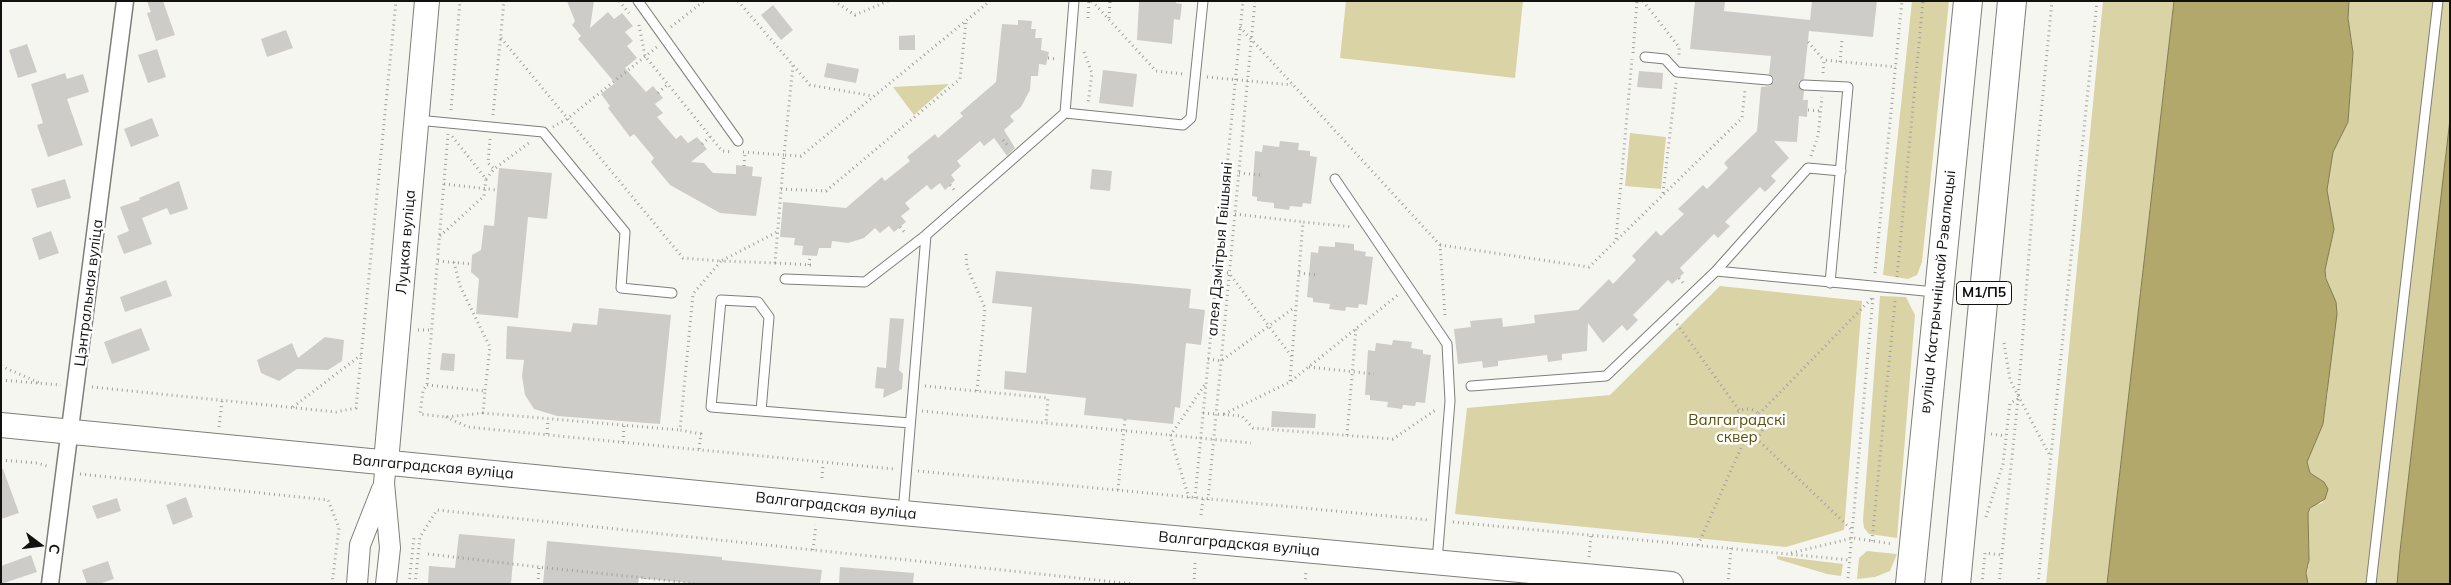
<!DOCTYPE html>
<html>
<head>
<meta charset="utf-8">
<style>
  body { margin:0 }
  #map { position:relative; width:2451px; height:585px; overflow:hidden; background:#f6f6f1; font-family:Mulish,sans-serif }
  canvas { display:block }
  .frame { position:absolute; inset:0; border:2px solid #121110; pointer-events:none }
  .north { position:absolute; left:15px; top:520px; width:50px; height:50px; -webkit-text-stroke:4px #fff; paint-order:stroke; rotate:105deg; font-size:14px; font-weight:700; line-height:20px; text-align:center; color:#121110 }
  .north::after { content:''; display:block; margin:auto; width:18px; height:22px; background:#121110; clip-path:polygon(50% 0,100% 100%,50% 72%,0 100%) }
</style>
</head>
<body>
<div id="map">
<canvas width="2451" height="585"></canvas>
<div class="frame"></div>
<div class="north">С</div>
</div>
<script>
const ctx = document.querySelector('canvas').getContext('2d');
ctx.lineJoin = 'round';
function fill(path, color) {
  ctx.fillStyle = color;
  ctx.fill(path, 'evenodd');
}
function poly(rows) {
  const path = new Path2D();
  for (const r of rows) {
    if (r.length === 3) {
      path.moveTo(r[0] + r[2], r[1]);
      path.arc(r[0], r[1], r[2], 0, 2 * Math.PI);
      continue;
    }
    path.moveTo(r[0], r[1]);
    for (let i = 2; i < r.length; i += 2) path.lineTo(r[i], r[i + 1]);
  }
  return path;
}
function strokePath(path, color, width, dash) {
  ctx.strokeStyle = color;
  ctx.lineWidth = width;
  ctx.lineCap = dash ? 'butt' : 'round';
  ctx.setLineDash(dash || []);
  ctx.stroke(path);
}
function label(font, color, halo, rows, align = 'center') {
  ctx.font = font + ' Mulish,sans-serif';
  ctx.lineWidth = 5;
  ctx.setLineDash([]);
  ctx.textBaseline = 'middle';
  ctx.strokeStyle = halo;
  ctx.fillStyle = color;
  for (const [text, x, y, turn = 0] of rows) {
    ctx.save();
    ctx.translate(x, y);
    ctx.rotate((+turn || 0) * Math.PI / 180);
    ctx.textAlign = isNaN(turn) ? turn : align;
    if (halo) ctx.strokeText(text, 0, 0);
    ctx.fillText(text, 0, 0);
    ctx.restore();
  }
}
fill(poly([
  [1346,1,1523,1,1515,78,1340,58],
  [1912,1,1949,1,1922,262,1917,275,1908,279,1883,275],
  [2103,1,2174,1,2107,584,2046,584],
  [2349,1,2450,1,2450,584,2308,584,2306,577,2309,564,2308,513,2313,505,2322,503,2327,494,2324,482,2310,473,2307,462,2323,424,2328,390,2328,287,2325,270,2334,229,2327,190,2333,152,2348,122,2353,53,2348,18],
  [949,84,914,115,893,87],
  [1630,133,1666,137,1661,189,1625,186],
  [1720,286,1862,301,1844,530,1786,547,1455,514,1467,408,1610,395],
  [1880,296,1906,297,1915,315,1897,538,1869,534,1864,528,1863,520],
  [1867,551,1897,554,1890,571,1875,577,1857,579,1859,558],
  [1777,556,1843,564,1841,576,1827,574,1777,559]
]), '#dad3a6');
const water = poly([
  [2174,1,2349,1,2348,18,2353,53,2348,122,2333,152,2327,190,2334,229,2325,270,2326,279,2336,302,2337,314,2323,424,2307,462,2310,473,2324,482,2328,489,2325,499,2310,508,2308,513,2309,560,2306,573,2308,584,2107,584,2174,1],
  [2450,119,2450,584,2397,584,2400,551,2450,119]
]);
fill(water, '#b2a86c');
strokePath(water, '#827b50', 1);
fill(poly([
  [147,1,163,1,175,35,156,41,147,13,151,12],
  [567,1,594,1,590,28,608,12,614,19,622,13,633,26,625,32,633,41,627,46,637,58,625,68,646,92,653,86,663,98,655,104,663,113,657,117,676,139,681,135,688,143,697,137,707,149,691,162,704,163,713,173,736,174,736,165,753,167,752,176,762,177,756,216,720,213,670,185,651,162,654,158,634,134,630,137,608,108,610,106,601,94,615,83,578,39,581,36,572,25,575,21],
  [1139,1,1176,1,1176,3,1182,4,1180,20,1174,19,1172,44,1137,40],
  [1695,1,1725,1,1724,11,1810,20,1812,1,1877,1,1873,37,1809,31,1804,79,1799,81,1798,85,1804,91,1803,100,1808,100,1807,117,1799,116,1797,142,1774,141,1789,158,1771,176,1776,181,1765,192,1760,187,1725,222,1730,226,1718,238,1714,234,1680,268,1684,273,1672,284,1668,280,1633,315,1638,320,1627,331,1622,325,1603,343,1588,323,1587,351,1562,354,1562,360,1548,362,1547,355,1498,361,1498,366,1483,368,1482,361,1458,364,1454,329,1471,327,1470,321,1502,318,1503,327,1535,323,1534,315,1578,310,1609,279,1613,284,1636,260,1632,256,1656,231,1661,236,1684,214,1678,209,1703,185,1707,189,1728,168,1724,163,1757,131,1761,87,1770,86,1774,81,1773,77,1769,74,1771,56,1690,49],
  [773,5,793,30,781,40,761,15],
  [1018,20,1032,21,1031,29,1036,29,1035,38,1042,38,1041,50,1049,52,1046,65,1039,64,1038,76,1031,76,1030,90,1021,107,1010,116,1014,121,1004,130,1015,148,1007,156,994,138,984,146,980,141,957,161,961,166,951,175,955,180,945,190,940,183,931,190,927,185,905,203,910,209,901,216,906,222,894,232,889,226,880,233,875,228,864,238,848,243,832,241,831,248,819,248,817,256,802,255,803,246,794,245,795,238,780,237,783,202,846,208,882,177,885,181,910,161,907,157,935,134,938,138,963,116,960,113,996,82,1002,24,1018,25],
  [286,30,293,48,267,57,261,39],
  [915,35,915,50,899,50,899,36],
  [27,44,37,72,18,78,9,50],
  [157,49,166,77,148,83,138,55],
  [827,63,859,69,856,83,824,77],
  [1103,70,1137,74,1133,107,1099,103],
  [1639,71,1663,73,1662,89,1637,87],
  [65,73,67,79,83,74,89,92,67,99,83,145,48,157,37,125,43,123,31,84],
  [152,118,159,136,131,147,124,129],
  [1280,141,1299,143,1298,150,1310,151,1310,156,1317,157,1311,204,1303,203,1302,207,1290,206,1289,210,1274,208,1274,203,1257,201,1257,197,1252,196,1255,151,1262,152,1263,145,1279,147],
  [499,168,552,173,547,219,528,217,518,318,476,314,479,279,471,272,472,255,481,250,484,225,494,226],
  [1092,169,1112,171,1110,191,1090,189],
  [65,179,71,198,37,208,31,189],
  [179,181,188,209,170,215,167,208,142,218,152,244,124,254,117,236,129,231,120,207,140,200,139,198],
  [51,231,59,253,39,260,32,238],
  [1335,242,1354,244,1354,250,1366,252,1365,256,1373,257,1367,305,1359,304,1358,308,1346,307,1345,311,1329,309,1330,304,1313,302,1313,298,1307,297,1311,252,1318,253,1319,246,1335,247],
  [996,271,1191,289,1189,308,1205,310,1201,345,1186,343,1180,408,1175,407,1173,424,1084,415,1086,398,1004,389,1005,371,1026,373,1032,307,992,303],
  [166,280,172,296,125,312,120,297],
  [599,308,671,315,660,424,557,416,534,409,525,395,522,376,524,360,506,359,507,326,571,332,573,323,597,325],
  [890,318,904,319,899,370,903,374,902,389,883,398,884,389,875,388,877,367,886,368],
  [141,328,150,350,112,364,104,342],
  [325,337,344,340,342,361,328,370,297,369,279,381,261,373,257,360,292,343,298,358],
  [1393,340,1412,342,1411,348,1423,350,1423,354,1431,355,1425,403,1416,402,1415,406,1403,405,1402,409,1387,407,1388,402,1370,400,1370,395,1365,395,1368,350,1375,351,1376,343,1392,345],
  [442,353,455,354,454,371,440,370],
  [1272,411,1316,414,1315,428,1271,427],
  [1,469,3,469,19,513,1,519],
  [186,497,193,517,173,525,166,505],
  [117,498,121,511,97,519,92,506],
  [459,534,515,539,511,584,428,584,429,566,455,568],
  [547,541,722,557,722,560,822,570,820,584,701,584,639,578,638,584,543,584],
  [31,555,37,572,1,584,1,566],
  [108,561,114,579,99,584,87,584,82,570],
  [840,567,914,573,913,584,839,583]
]), '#cdccc8');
const service = poly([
  [638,1,738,141],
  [1645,57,1665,59,1677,72,1768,80],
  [1804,85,1848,87,1830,283],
  [1065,113,1183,125,1191,118,1203,1],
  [417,120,543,132,625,232,621,288,672,293],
  [1335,179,1447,344,1450,401,1437,561],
  [1716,271,1808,168,1841,171],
  [785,279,865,282,926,235],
  [1471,386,1606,376,1716,271,1935,292],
  [761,411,769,317,758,302,721,300,711,407,910,423],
  [903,513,926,235,1065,113,1074,1],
  [2371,584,2438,1]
]);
const minor = poly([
  [50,584,125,1]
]);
const tertiary = poly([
  [357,584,360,545,382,489],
  [386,584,390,548,384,483,386,462]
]);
const secondary = poly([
  [1,425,903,513,1671,584],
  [386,462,427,1]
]);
const trunk = poly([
  [1910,584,1968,1],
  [1956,584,2012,1]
]);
strokePath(service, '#7f7f7a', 11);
strokePath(minor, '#7f7f7a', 19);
strokePath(tertiary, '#7f7f7a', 22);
strokePath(secondary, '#7f7f7a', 26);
strokePath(trunk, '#7f7f7a', 30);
strokePath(poly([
  [619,1,629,13],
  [738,1,810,85,873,96],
  [834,1,855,15,888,1],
  [1092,1,1156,71,1183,74],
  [1643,1,1679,47,1679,56],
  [1088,18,1089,1],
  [1109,18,1110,1],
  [639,25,645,56,722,151,732,152],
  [671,27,704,1],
  [1240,27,1440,245,1445,316],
  [501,38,683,258,721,261,777,232],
  [1808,42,1824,60],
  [1084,52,1092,73,1088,104],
  [1633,53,1637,1],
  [1048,58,1057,59],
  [1840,62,1842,40],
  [1823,73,1824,60,1896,67],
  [1207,77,1292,85],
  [658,93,668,84],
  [451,110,460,1],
  [1808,110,1820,111],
  [493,115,504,1],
  [553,127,567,119,657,47],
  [448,134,427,385,423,390,420,414,446,417,483,413],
  [490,139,488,163,494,169],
  [1003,140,1009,147],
  [702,144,710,137],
  [743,152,784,155,793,65],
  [1811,156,1818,136,1822,97],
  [744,166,745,153],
  [1239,173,1261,175],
  [486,179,494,169,529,143],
  [444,184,497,190],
  [950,185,956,192],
  [781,189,826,191,960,79,966,21],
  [1663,193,1676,83],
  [1235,214,1303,222],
  [900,227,906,234],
  [440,236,484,196,486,179,452,136],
  [1616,239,1632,59],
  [1440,245,1589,267,1742,118,1745,90],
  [966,254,967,267,985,308,977,391],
  [438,261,471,264],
  [454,262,460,286,490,347,485,391],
  [775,263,812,265],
  [809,265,810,256],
  [1217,272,1229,273,1292,357],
  [1299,273,1317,275],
  [1875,273,1902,1],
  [1897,277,1923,1],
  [1679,278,1684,284],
  [1677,324,1739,410],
  [418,330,432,330],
  [2004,343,2010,380,2050,456],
  [1208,359,1221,361,1295,307],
  [1,366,42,384],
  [1309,367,1374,374],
  [1,380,61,385],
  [1290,381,1303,222,1353,227],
  [427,385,485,391,483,413,680,430],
  [925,386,1048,398,1046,423],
  [92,387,336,412,356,408,396,1],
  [293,407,361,355],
  [1747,425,16],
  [922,411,1251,443],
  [1203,413,1242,416,1253,428,1393,439,1437,409],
  [1224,414,1290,382,1399,294],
  [1759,414,1872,298],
  [446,417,468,427,894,469],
  [219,427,222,401],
  [547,434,548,419],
  [1991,434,2006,436],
  [1347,435,1356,329],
  [1756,438,1853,531],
  [623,442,624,425],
  [699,449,701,434,680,430,693,294,721,261,775,263,784,155,801,156,990,1],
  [1,460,37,463,50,467],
  [918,471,1429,520],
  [80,474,328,500,339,528,332,584],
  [822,478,823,464],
  [1118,490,1125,419],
  [1189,498,1170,436,1206,383],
  [1195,498,1243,1],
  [1208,500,1255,1],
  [1201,515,1203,499],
  [1986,517,2003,464,2010,403,2018,399],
  [1453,522,1850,560],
  [1872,541,1895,301],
  [1698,545,1744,441],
  [813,550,816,525],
  [1791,553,1853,538,1893,544],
  [428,554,539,567],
  [1589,557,1591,535],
  [1848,578,1873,297],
  [409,584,414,537],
  [415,584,420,537,437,510,1134,584],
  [538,584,539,567,645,578],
  [644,584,645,578,695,584],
  [1194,584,1195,563],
  [1305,584,1306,571],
  [1728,584,1731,548],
  [1982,584,1985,553,2001,555],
  [1999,584,2018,398,2035,176,2052,1],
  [2038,584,2097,1]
]), '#a1a09d', 3, [1, 4]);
strokePath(service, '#fff', 9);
strokePath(minor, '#fff', 16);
strokePath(tertiary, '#fff', 20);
strokePath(secondary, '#fff', 24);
strokePath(trunk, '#fff', 28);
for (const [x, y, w] of [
  [1984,293,55]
]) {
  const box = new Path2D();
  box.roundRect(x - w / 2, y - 11.5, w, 23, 4);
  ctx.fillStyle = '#fff';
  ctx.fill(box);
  strokePath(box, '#121110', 1);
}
label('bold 14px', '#121110', null, [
  ["М1/П5",1984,293]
]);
label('15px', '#121110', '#fff', [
  ["Луцкая вуліца",406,242,-85],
  ["алея Дзмітрыя Гвішыяні",1220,249,-85],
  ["вуліца Кастрычніцкай Рэвалюцыі",1938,292,-84],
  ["Цэнтральная вуліца",89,293,-83],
  ["Валгаградская вуліца",433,467,5],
  ["Валгаградская вуліца",836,506,6],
  ["Валгаградская вуліца",1239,544,5]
]);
label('15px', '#5b5002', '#fff', [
  ["Валгаградскі",1737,420],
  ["сквер",1737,437]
]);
</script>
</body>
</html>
